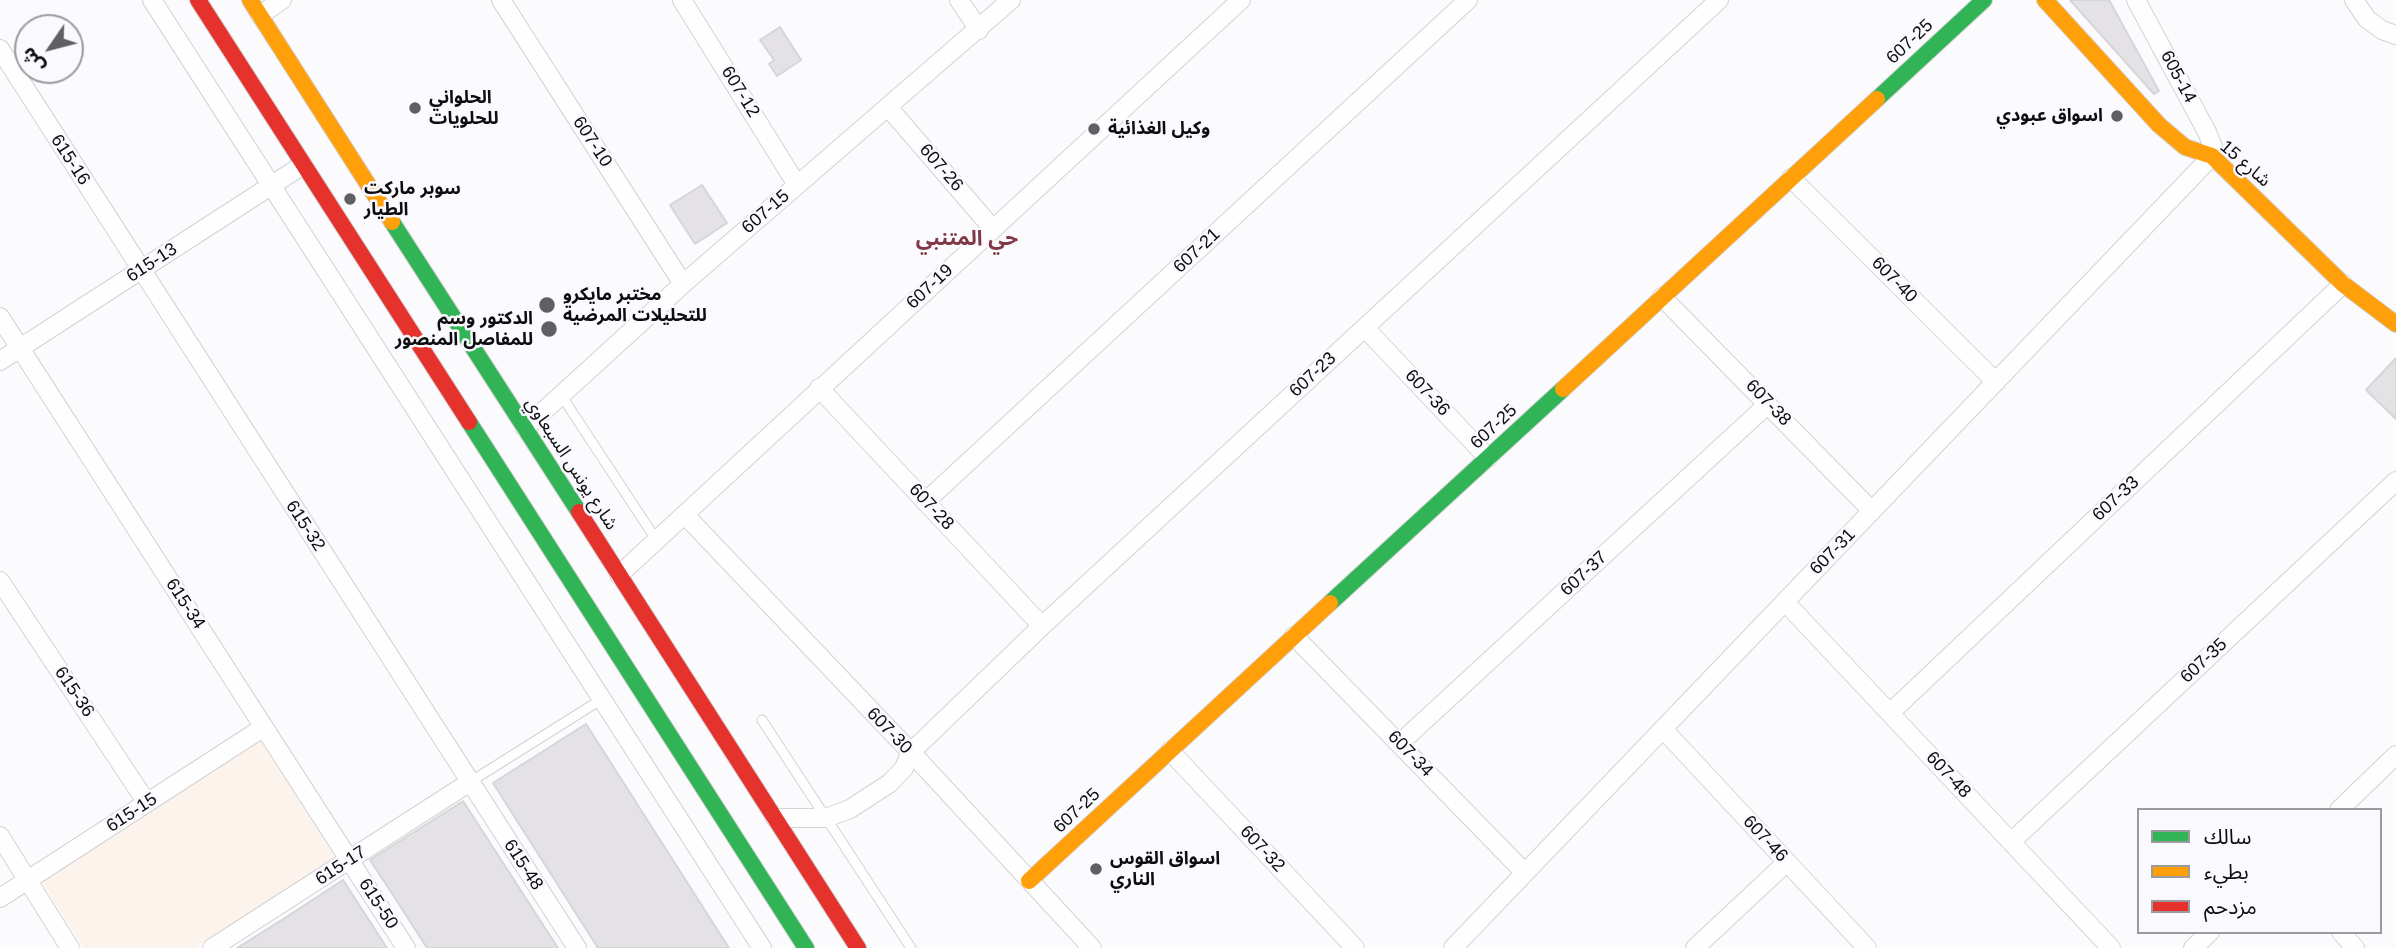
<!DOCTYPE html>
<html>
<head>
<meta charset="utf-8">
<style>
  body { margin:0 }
  #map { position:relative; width:2396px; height:948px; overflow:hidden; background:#fbfafd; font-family:Helvetica,"Noto Sans Arabic",sans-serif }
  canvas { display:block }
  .legend { position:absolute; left:2137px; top:808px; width:245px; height:126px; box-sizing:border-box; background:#faf9fe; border:2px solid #9b9a9e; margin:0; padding:9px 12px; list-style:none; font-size:21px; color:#0d0c0f }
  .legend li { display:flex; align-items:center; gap:14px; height:35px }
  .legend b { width:35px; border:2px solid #9b9a9e }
  .north { position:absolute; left:14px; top:14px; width:70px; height:70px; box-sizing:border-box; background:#faf9fe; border:2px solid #9b9a9e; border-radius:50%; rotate:235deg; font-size:19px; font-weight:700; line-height:28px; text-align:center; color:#0d0c0f }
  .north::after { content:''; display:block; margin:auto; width:24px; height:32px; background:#605f62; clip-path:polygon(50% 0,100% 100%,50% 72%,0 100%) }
</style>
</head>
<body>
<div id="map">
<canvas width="2396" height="948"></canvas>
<ul class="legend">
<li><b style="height:9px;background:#30b455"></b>سالك</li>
<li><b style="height:9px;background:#ff9f0a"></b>بطيء</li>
<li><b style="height:9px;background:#e5322d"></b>مزدحم</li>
</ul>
<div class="north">ش</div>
</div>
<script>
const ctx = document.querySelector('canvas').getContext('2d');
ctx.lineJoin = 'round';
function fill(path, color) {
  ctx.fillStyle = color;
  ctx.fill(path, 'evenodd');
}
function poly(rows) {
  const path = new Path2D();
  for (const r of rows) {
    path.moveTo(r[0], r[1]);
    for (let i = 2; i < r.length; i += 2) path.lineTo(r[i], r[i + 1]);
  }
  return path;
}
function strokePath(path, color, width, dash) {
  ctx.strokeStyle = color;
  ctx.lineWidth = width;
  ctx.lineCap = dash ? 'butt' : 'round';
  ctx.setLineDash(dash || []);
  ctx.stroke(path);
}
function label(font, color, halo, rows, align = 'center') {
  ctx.font = font + ' Helvetica,"Noto Sans Arabic",sans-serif';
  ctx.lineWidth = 5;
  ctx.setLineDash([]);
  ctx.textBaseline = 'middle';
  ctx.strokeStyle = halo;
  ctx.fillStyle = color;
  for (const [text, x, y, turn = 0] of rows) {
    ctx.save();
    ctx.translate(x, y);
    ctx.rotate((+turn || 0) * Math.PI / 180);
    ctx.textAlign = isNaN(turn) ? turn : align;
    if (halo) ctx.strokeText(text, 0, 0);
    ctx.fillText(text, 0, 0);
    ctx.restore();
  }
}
fill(poly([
  [260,738,337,857,195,948,84,948,40,879]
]), '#fcf3ed');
const building = poly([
  [2070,0,2109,0,2159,91,2154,94,2070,0],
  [780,27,801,60,777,76,769,64,774,60,760,40,780,27],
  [702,185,727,223,695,244,670,205,702,185],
  [2396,358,2396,419,2366,390,2396,358],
  [586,724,618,774,729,948,598,948,493,783,586,724],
  [463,801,505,866,558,948,427,948,395,898,370,860,463,801],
  [343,880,387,948,237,948,285,918,343,880]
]);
fill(building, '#e4e2e5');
strokePath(building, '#d6d5d8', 2);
const lane = poly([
  [561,395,657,541],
  [762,720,911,948],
  [470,782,602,699]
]);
const street = poly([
  [152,0,762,948],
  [501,0,683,284],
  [682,0,797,185],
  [959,0,979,30],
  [2354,0,2367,19,2382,30,2396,35],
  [260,15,282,0],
  [0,49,577,948],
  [888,107,993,229],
  [1791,178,1996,382],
  [1662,297,1872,511],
  [0,317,406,948],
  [1365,328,1488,458],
  [0,361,303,165],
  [819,388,1042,626],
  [525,428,683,284,1011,0],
  [925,502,1468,0],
  [685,515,922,764,1092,948],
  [619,575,1241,0],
  [0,581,147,803],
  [1785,602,2111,948],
  [1294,636,1525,873],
  [1890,713,2343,284],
  [1663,729,1867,948],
  [1400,743,1768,404],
  [1170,751,1355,948],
  [2339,810,2396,755],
  [775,818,826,818,850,809,890,783,904,768,910,753,1042,626,1719,0],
  [0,836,70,948],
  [2011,842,2396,481],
  [0,898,264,727],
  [2341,932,2355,948],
  [212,948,470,782],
  [1453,948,2212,156,2213,147,2207,132,2136,0],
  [1695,948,1787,862],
  [2193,948,2210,932]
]);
const fast = poly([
  [1877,99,1984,0],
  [392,222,579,512],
  [469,422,806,948],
  [1330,603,1563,389]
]);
const slow = poly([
  [250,0,392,222],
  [2045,0,2159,125,2185,147,2212,156,2343,284,2396,324],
  [1563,389,1877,99],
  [1029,881,1330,603]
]);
const jam = poly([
  [198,0,469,422],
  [579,512,858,948]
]);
strokePath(lane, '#d3d2d5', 11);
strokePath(street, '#d3d2d5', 20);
strokePath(fast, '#d3d2d5', 18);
strokePath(slow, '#d3d2d5', 18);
strokePath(jam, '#d3d2d5', 18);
strokePath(lane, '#fefeff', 9);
strokePath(street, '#fefeff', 18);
strokePath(fast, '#30b455', 16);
strokePath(slow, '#ff9f0a', 16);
strokePath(jam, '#e5322d', 16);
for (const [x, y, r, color] of [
  [415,108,7,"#605f62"],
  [2117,116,7,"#605f62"],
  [1094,129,7,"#605f62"],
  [350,199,7,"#605f62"],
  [547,305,9,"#605f62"],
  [549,329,9,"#605f62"],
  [1096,869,7,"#605f62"]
]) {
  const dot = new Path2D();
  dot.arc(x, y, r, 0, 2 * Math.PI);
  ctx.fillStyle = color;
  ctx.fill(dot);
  strokePath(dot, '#faf9fe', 2.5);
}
label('18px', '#0d0c0f', '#faf9fe', [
  ["607-25",1910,42,-43],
  ["605-14",2178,77,62],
  ["607-12",740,92,58],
  ["607-10",592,142,57],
  ["615-16",70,160,57],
  ["شارع 15",2245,164,41],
  ["607-26",941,168,49],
  ["607-15",766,212,-41],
  ["607-21",1197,251,-43],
  ["615-13",152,263,-33],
  ["607-40",1894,280,45],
  ["607-19",930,287,-43],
  ["607-23",1313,375,-43],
  ["607-36",1427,393,47],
  ["607-38",1768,403,46],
  ["607-25",1494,427,-43],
  ["شارع يونس السبعاوي",571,464,57],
  ["607-33",2116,499,-43],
  ["607-28",931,507,47],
  ["615-32",305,526,57],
  ["607-31",1833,552,-46],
  ["607-37",1584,574,-43],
  ["615-34",185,604,57],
  ["607-35",2204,661,-43],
  ["615-36",74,692,56],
  ["607-30",889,731,46],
  ["607-34",1410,754,46],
  ["607-48",1948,775,47],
  ["607-25",1077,811,-43],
  ["615-15",132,813,-33],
  ["607-46",1765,839,47],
  ["607-32",1262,849,47],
  ["615-48",523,865,57],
  ["615-17",341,866,-33],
  ["615-50",378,904,57]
]);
label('bold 18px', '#0d0c0f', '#faf9fe', [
  ["الحلواني",429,98],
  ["للحلويات",429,119],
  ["اسواق عبودي",2103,116,"right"],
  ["وكيل الغذائية",1108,129],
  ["سوبر ماركت",364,189],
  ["الطيار",364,210],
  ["مختبر مايكرو",563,295],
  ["للتحليلات المرضية",563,316],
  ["الدكتور وسم",533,319,"right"],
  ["للمفاصل المنصور",533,340,"right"],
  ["اسواق القوس",1110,859],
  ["الناري",1110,880]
], 'left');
label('bold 21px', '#813946', '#faf9fe', [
  ["حي المتنبي",967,239]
]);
</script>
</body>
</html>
